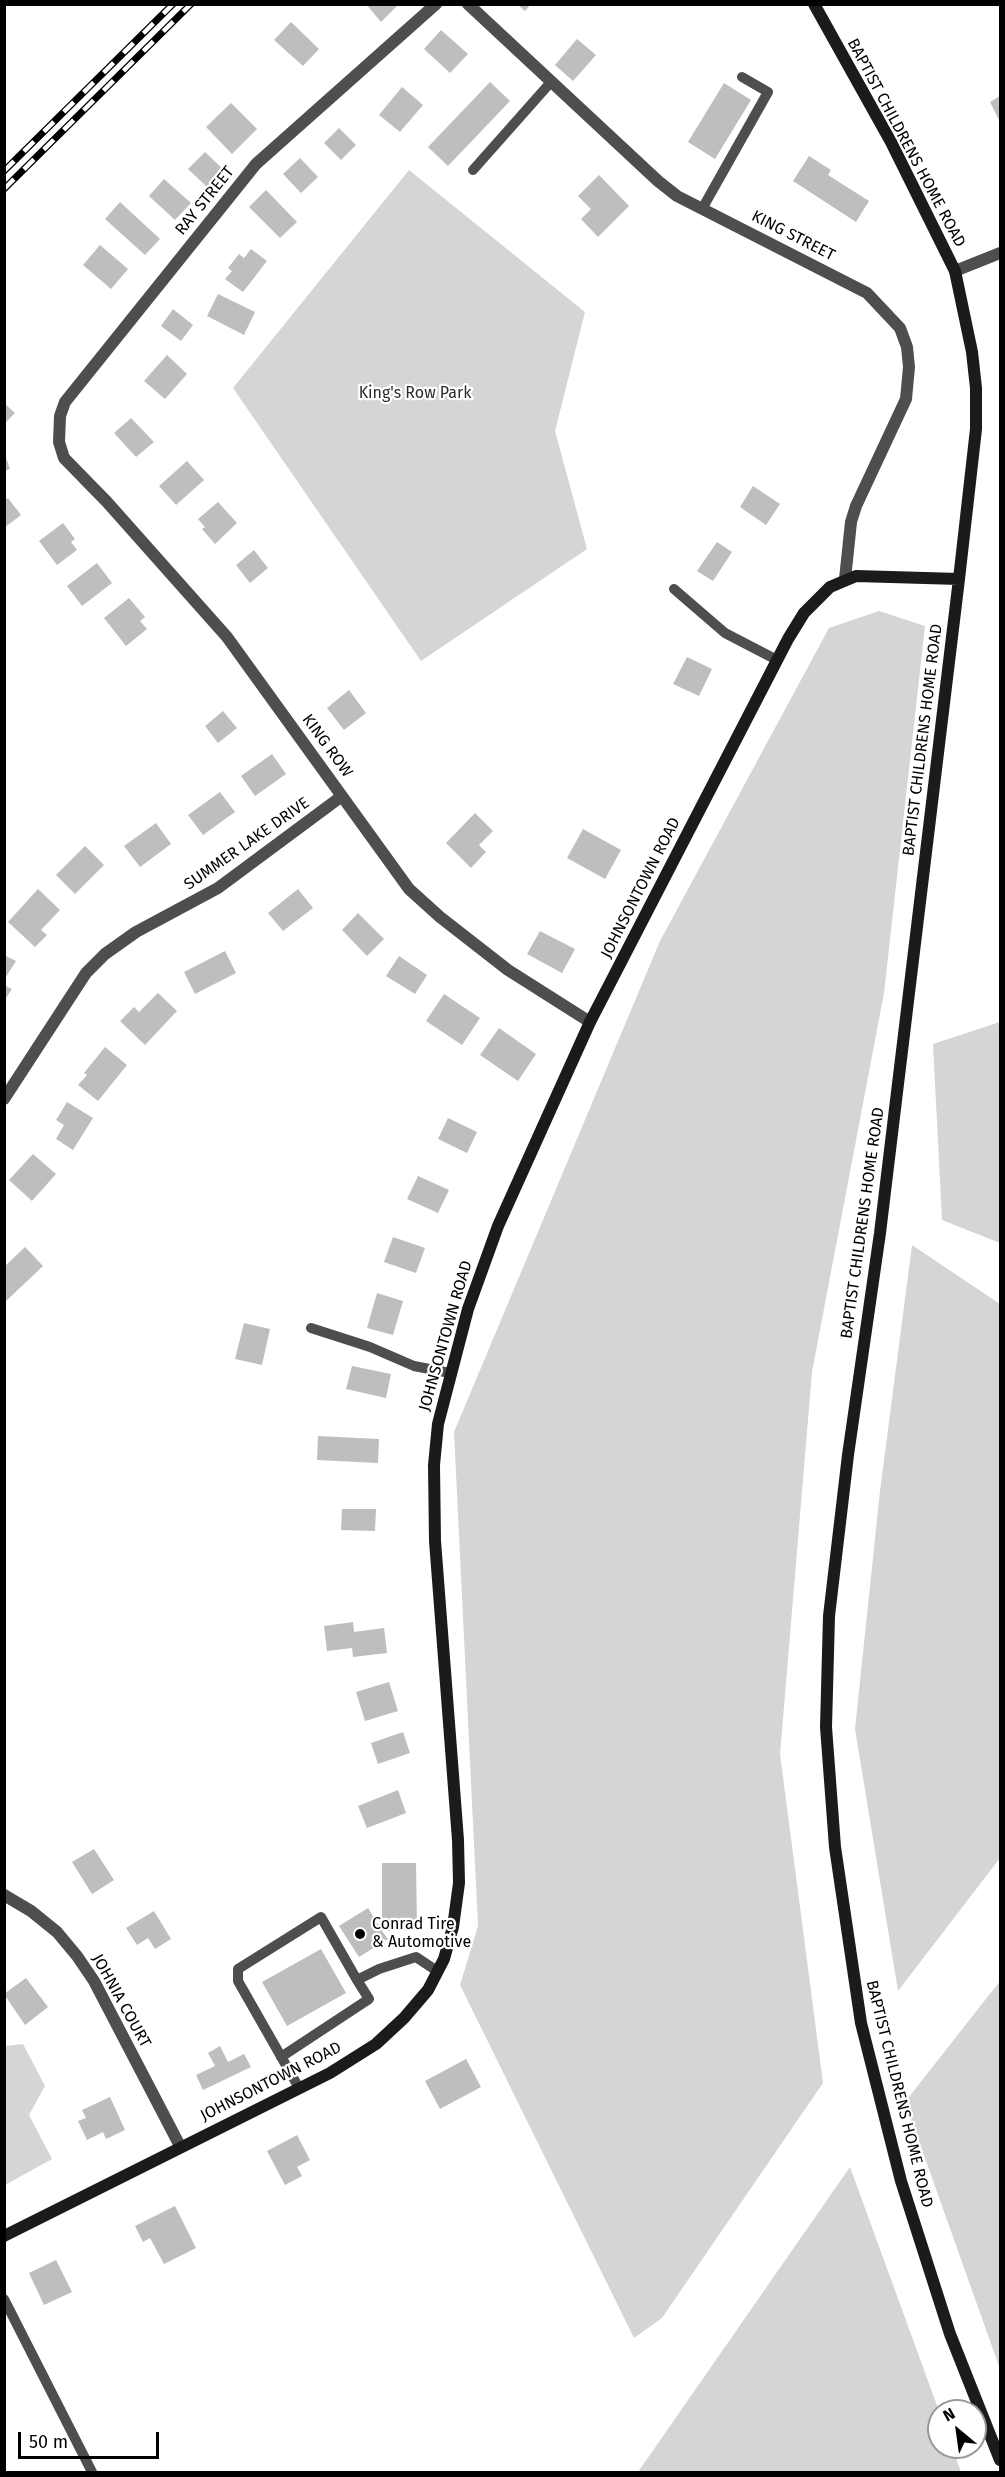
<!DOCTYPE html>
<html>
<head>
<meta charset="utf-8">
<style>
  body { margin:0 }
  #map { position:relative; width:1005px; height:2477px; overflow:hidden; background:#fff; font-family:"Fira Sans",sans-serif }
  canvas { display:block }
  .frame { position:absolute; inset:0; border:6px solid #000; pointer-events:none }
  .north { position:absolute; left:927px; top:2399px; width:60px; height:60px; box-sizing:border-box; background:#fff; border:2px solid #999; border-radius:50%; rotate:331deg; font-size:16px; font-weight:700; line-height:24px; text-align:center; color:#000 }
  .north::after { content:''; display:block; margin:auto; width:21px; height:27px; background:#000; clip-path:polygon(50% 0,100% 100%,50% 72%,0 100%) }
  .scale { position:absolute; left:18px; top:2432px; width:141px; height:27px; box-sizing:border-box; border:3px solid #000; border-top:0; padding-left:8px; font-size:18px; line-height:21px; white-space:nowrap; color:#000; -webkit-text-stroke:4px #fff; paint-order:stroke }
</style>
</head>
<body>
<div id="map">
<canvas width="1005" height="2477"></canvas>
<div class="frame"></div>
<div class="north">N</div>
<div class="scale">50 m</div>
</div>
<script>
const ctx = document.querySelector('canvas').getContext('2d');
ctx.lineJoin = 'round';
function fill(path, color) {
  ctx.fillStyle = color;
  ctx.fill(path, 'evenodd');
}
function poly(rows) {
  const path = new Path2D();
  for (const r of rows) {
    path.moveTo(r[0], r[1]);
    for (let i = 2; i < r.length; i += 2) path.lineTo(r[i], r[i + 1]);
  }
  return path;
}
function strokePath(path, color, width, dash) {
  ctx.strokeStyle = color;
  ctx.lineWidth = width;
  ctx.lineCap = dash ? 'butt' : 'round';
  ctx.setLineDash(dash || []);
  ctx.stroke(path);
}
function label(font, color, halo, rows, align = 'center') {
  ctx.font = font + ' "Fira Sans",sans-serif';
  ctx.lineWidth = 4.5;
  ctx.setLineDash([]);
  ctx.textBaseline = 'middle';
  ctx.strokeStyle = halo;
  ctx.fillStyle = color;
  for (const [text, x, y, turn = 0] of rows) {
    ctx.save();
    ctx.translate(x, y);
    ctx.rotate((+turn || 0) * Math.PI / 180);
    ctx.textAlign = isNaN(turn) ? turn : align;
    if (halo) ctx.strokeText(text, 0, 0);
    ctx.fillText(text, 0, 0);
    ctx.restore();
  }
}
fill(poly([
  [409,170,585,312,555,431,587,549,421,661,233,388],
  [879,611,925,626,884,993,812,1372,780,1754,823,2083,662,2318,634,2338,460,1985,478,1926,454,1432,660,941,829,628],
  [1000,1022,1000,1243,942,1220,933,1044],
  [912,1245,1000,1304,1000,1858,898,1991,855,1729,880,1491],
  [1000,1981,1000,2369,905,2102],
  [23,2044,45,2086,29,2115,52,2159,5,2185,5,2046],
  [850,2167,939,2411,939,2447,952,2447,961,2472,638,2472]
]), '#d5d5d5');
fill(poly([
  [366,4,399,4,381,22],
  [517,4,531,4,525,11],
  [291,22,319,49,303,66,274,40],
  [441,30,468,54,450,73,424,49],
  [577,39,596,55,573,81,555,65],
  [490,82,510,101,448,166,428,147],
  [724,83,751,100,715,159,688,142],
  [402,87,423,105,400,132,379,115],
  [1000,96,1000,122,990,102],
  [231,103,257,129,232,154,206,127],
  [339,128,356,145,341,160,324,143],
  [205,152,224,170,207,187,188,169],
  [809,156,831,170,828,175,869,201,856,222,793,181],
  [300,158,318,177,301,193,283,174],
  [599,175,629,206,598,237,581,219,591,209,578,196],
  [164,179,191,203,175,220,149,196],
  [266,190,297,222,280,238,249,207],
  [120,202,160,239,145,255,105,219],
  [100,245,128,269,111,289,83,265],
  [251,249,267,261,243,292,225,279,232,271,228,268,239,254,244,258],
  [218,294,255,312,244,335,207,316],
  [173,309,193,325,181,341,161,326],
  [167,355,187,374,165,399,144,381],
  [4,403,15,413,4,424],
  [131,418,154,442,136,457,114,433],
  [4,452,10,469,4,471],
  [187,461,204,480,176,505,159,486],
  [753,486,780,504,766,525,740,507],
  [8,498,21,515,4,528,4,501],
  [218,502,237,523,215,544,202,529,205,527,198,519],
  [63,523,75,539,71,542,77,550,57,565,39,541],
  [717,542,732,552,713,581,697,571],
  [254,550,268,568,250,583,236,565],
  [97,563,112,583,82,606,67,586],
  [129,598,145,617,140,621,147,629,126,646,104,618],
  [687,657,712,669,699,696,673,684],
  [349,690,366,713,344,730,327,708],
  [223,711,237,728,218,743,205,726],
  [272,754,286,774,255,796,241,776],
  [220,792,235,812,203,835,188,815],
  [475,813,493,831,479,845,486,852,471,868,446,843],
  [156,823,171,844,140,867,124,846],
  [583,829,621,850,605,879,567,858],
  [85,846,104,865,75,894,56,875],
  [38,889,60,910,41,930,47,935,35,947,8,922],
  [298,889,313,908,283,931,268,913],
  [358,913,384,939,367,956,342,930],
  [540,931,575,949,562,973,527,954],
  [225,951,236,973,195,994,184,972],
  [4,955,16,961,4,980],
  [399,956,427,975,415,994,386,976],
  [4,985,12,989,4,1001],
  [158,993,177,1011,145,1045,120,1021,134,1007,139,1012],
  [444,994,480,1018,462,1045,426,1021],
  [499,1028,536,1054,518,1081,480,1055],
  [105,1047,127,1065,98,1101,78,1085,87,1075,84,1073],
  [67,1102,93,1118,73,1150,56,1139,64,1125,56,1120],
  [448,1118,477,1132,467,1153,438,1139],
  [33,1154,56,1174,32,1201,9,1180],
  [418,1176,449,1190,438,1213,407,1199],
  [393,1237,425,1248,416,1273,384,1262],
  [25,1247,43,1266,4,1303,4,1267],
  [377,1293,403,1301,393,1335,367,1328],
  [244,1323,270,1329,262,1365,235,1359],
  [352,1366,391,1374,386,1398,346,1389],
  [318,1436,379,1439,378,1463,317,1460],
  [342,1509,376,1509,375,1531,341,1530],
  [353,1622,354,1632,384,1628,387,1653,353,1657,352,1648,327,1651,324,1626],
  [389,1682,398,1711,365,1721,356,1692],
  [403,1732,410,1753,378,1764,371,1743],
  [398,1790,406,1813,367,1828,358,1806],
  [94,1849,114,1880,92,1894,72,1862],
  [382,1863,416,1863,417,1930,382,1931,388,1939,359,1957,339,1926,368,1908,382,1931],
  [154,1911,171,1939,155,1949,148,1938,137,1945,126,1928],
  [321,1949,346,1993,287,2026,262,1982],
  [26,1978,48,2007,25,2025,4,1994],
  [220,2046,228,2062,244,2054,251,2067,203,2090,196,2075,215,2066,208,2053],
  [466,2059,481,2087,440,2109,425,2081],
  [110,2097,125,2130,106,2139,103,2132,87,2140,78,2121,86,2118,82,2110],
  [297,2135,310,2160,297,2167,302,2176,285,2185,267,2151],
  [175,2206,196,2248,164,2264,150,2238,143,2242,135,2226],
  [56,2260,72,2292,44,2305,29,2273]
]), '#bebebe');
strokePath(poly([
  [473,170,551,82],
  [702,209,768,92,742,77],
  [674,589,725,633,777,660],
  [311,1328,370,1347,414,1366,450,1373],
  [281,2057,369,1999,357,1980],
  [299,2088,238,1981,238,1969,321,1917,357,1980,379,1969,416,1957,437,1971],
  [4,2299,92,2472]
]), '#4e4e4e', 10);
strokePath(poly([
  [436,4,256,164,65,402,60,416,59,442,64,458,107,502,227,637,409,889,440,917,508,970,590,1022],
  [468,4,658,181,677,196,867,293,900,328,907,347,909,367,906,399,856,506,851,522,845,579],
  [955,271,1000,253],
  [4,1099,86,973,105,954,136,932,218,888,342,796],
  [4,1895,31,1911,57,1932,77,1956,94,1981,180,2146]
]), '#4e4e4e', 12);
strokePath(poly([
  [814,4,891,142,955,271,972,352,976,388,976,429,959,579,880,1233,848,1455,829,1616,826,1727,835,1847,861,2023,901,2181,950,2334,1000,2460],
  [4,2236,330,2073,376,2044,404,2018,428,1990,444,1959,453,1927,459,1883,458,1840,435,1541,434,1465,438,1424,468,1309,498,1226,590,1022,788,639,804,613,830,587,856,576,959,579]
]), '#1b1b1b', 12);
const rail = poly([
  [4,171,173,4],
  [4,189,191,4]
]);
strokePath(rail, '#000', 7);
strokePath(rail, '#fff', 4.5, [14]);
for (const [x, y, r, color] of [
  [360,1934,6,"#000"]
]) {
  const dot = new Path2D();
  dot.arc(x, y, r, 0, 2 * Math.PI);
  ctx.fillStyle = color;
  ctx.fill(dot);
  strokePath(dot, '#fff', 2);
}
label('16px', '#000', '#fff', [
  ["BAPTIST CHILDRENS HOME ROAD",906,143,62],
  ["RAY STREET",205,201,-51],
  ["KING STREET",793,236,27],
  ["BAPTIST CHILDRENS HOME ROAD",923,740,-83],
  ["KING ROW",327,746,54],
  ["SUMMER LAKE DRIVE",247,844,-35],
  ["JOHNSONTOWN ROAD",641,888,-63],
  ["BAPTIST CHILDRENS HOME ROAD",863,1223,-82],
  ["JOHNSONTOWN ROAD",446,1336,-74],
  ["JOHNIA COURT",121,2001,61],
  ["JOHNSONTOWN ROAD",271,2082,-27],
  ["BAPTIST CHILDRENS HOME ROAD",899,2094,76]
]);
label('16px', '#2c2c2c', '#fff', [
  ["King's Row Park",415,394]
]);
label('16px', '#000', '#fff', [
  ["Conrad Tire",372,1925],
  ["& Automotive",372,1943]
], 'left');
</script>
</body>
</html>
